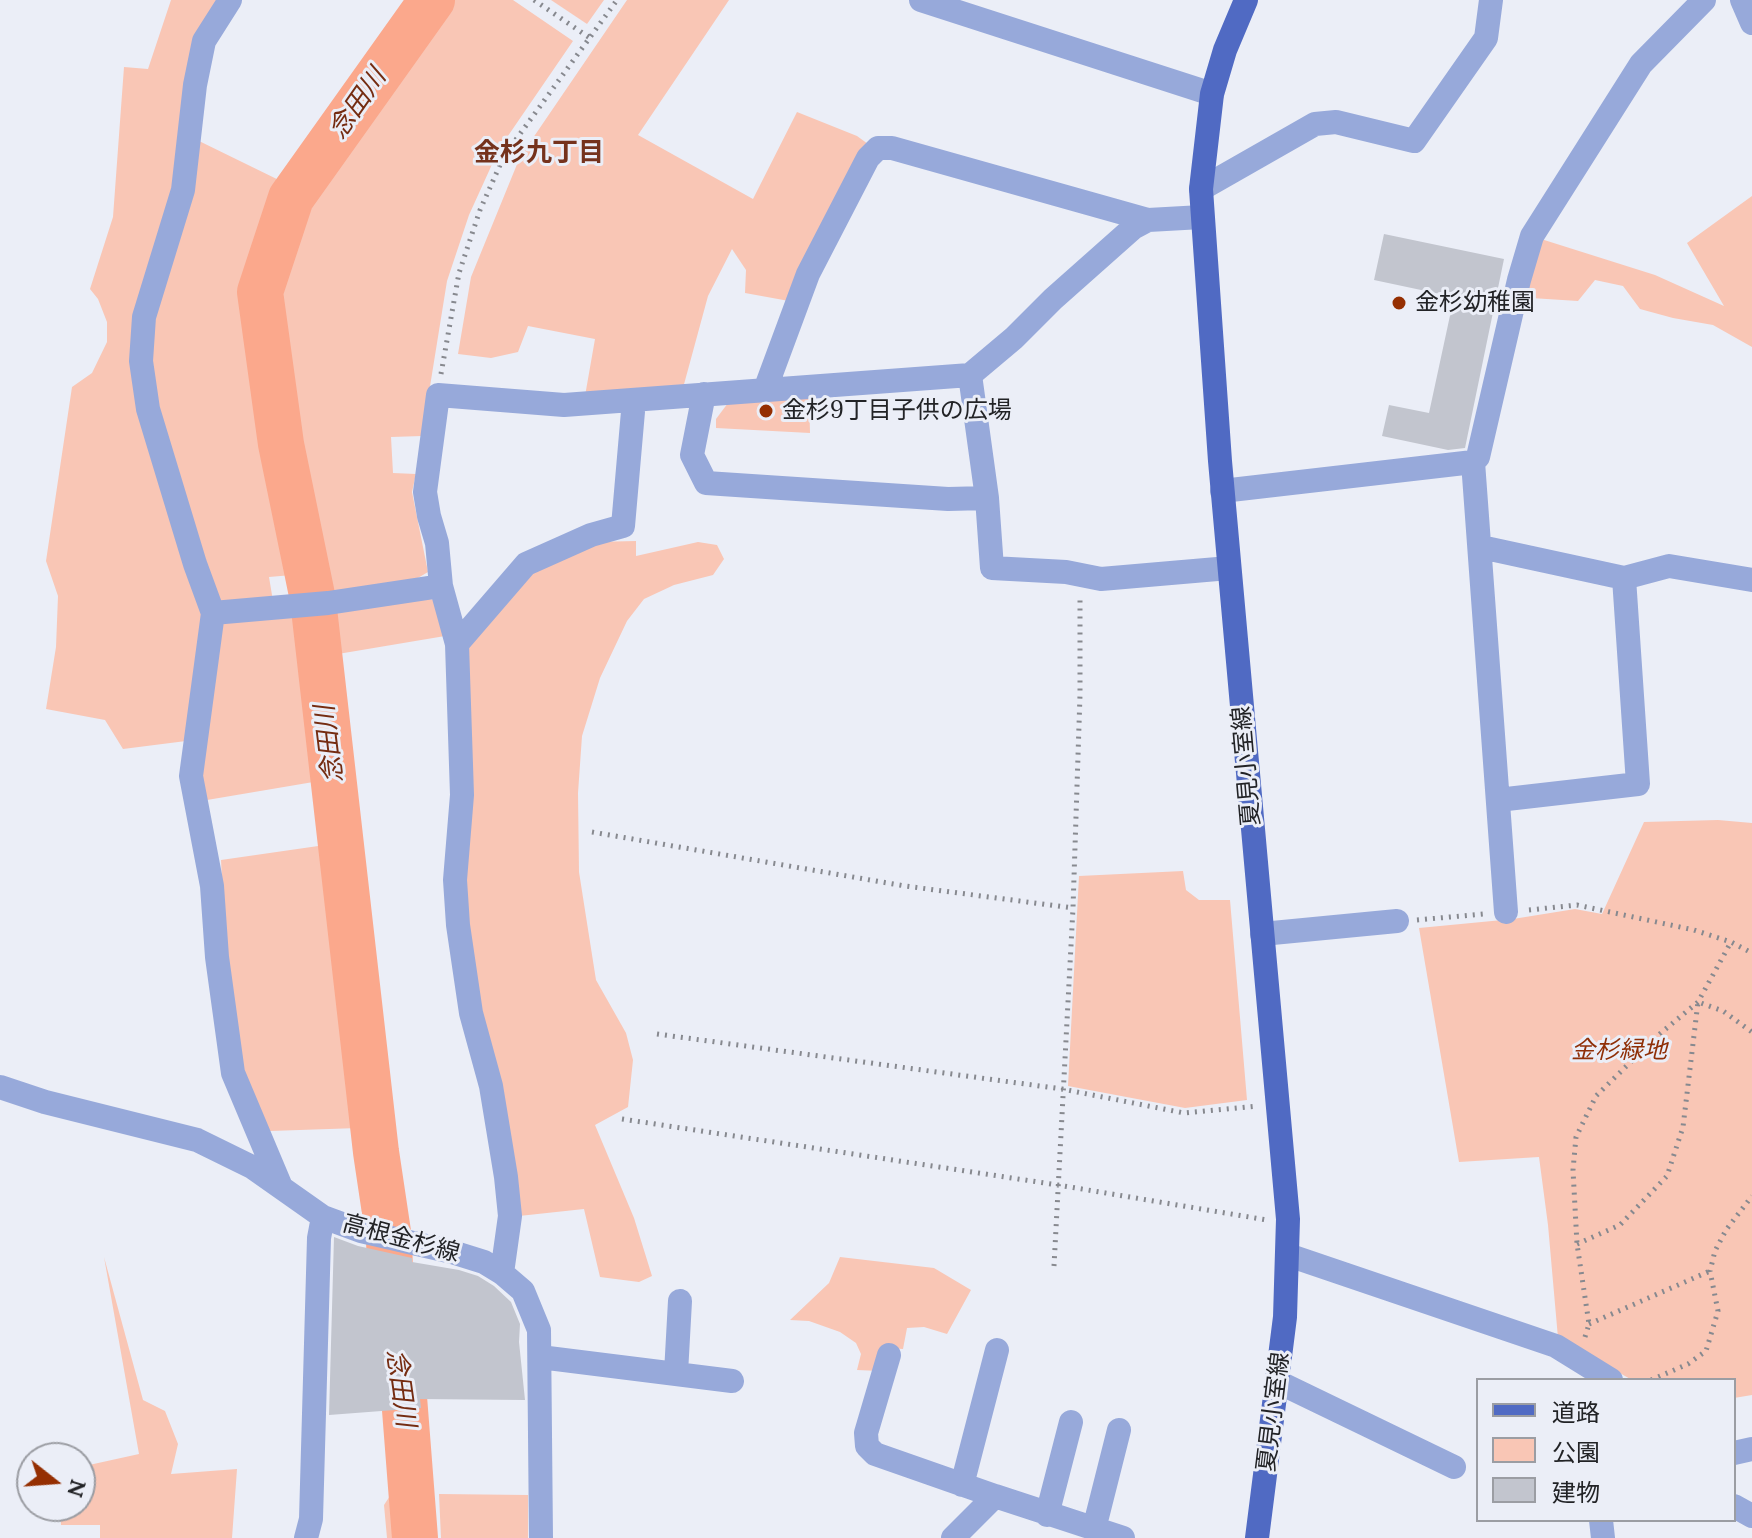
<!DOCTYPE html>
<html>
<head>
<meta charset="utf-8">
<style>
  body { margin:0 }
  #map { position:relative; width:1752px; height:1538px; overflow:hidden; background:#ebeef7; font-family:Lora,"Noto Sans JP",serif }
  canvas { display:block }
  .legend { position:absolute; left:1476px; top:1378px; width:260px; height:144px; box-sizing:border-box; background:#ebeef7; border:2px solid #9b9da3; margin:0; padding:10px 14px; list-style:none; font-size:24px; color:#222326 }
  .legend li { display:flex; align-items:center; gap:16px; height:40px }
  .legend b { width:40px; border:2px solid #9b9da3 }
  .north { position:absolute; left:16px; top:1442px; width:80px; height:80px; box-sizing:border-box; background:#ebeef7; border:2px solid #9b9da3; border-radius:50%; rotate:107deg; font-size:22px; font-weight:700; line-height:32px; text-align:center; color:#222326 }
  .north::after { content:''; display:block; margin:auto; width:28px; height:36px; background:#952f02; clip-path:polygon(50% 0,100% 100%,50% 72%,0 100%) }
</style>
</head>
<body>
<div id="map">
<canvas width="1752" height="1538"></canvas>
<ul class="legend">
<li><b style="height:10px;background:#506ac3"></b>道路</li>
<li><b style="height:22px;background:#f9c6b5"></b>公園</li>
<li><b style="height:22px;background:#c2c5ce"></b>建物</li>
</ul>
<div class="north">N</div>
</div>
<script>
const ctx = document.querySelector('canvas').getContext('2d');
ctx.lineJoin = 'round';
function fill(path, color) {
  ctx.fillStyle = color;
  ctx.fill(path, 'evenodd');
}
function poly(rows) {
  const path = new Path2D();
  for (const r of rows) {
    path.moveTo(r[0], r[1]);
    for (let i = 2; i < r.length; i += 2) path.lineTo(r[i], r[i + 1]);
  }
  return path;
}
function strokePath(path, color, width, dash) {
  ctx.strokeStyle = color;
  ctx.lineWidth = width;
  ctx.lineCap = dash ? 'butt' : 'round';
  ctx.setLineDash(dash || []);
  ctx.stroke(path);
}
function label(font, color, halo, rows, align = 'center') {
  ctx.font = font + ' Lora,"Noto Sans JP",serif';
  ctx.lineWidth = 6;
  ctx.setLineDash([]);
  ctx.textBaseline = 'middle';
  ctx.strokeStyle = halo;
  ctx.fillStyle = color;
  for (const [text, x, y, turn = 0] of rows) {
    ctx.save();
    ctx.translate(x, y);
    ctx.rotate((+turn || 0) * Math.PI / 180);
    ctx.textAlign = isNaN(turn) ? turn : align;
    if (halo) ctx.strokeText(text, 0, 0);
    ctx.fillText(text, 0, 0);
    ctx.restore();
  }
}
fill(poly([
  [171,0,223,0,188,113,137,360,208,614,186,741,123,749,105,720,46,709,56,647,58,596,46,561,72,387,92,373,107,342,107,322,98,299,90,289,113,217,124,67,148,69],
  [441,0,513,0,573,41,499,149,469,215,447,281,422,436,391,437,393,473,416,474,412,492,428,572,406,585,322,597,291,448,270,299,297,201],
  [551,0,604,0,587,24],
  [627,0,729,0,638,135,753,199,797,112,857,136,868,144,789,301,745,293,746,270,732,249,708,296,683,388,585,396,595,339,528,326,518,352,491,358,458,354,471,277,520,157],
  [197,140,289,185,251,302,265,375,274,444,304,574,269,577,273,601,220,608,155,409,151,318],
  [1752,196,1752,347,1713,325,1673,318,1640,309,1623,286,1595,280,1578,301,1531,298,1527,290,1541,239,1655,275,1724,306,1687,243],
  [809,394,810,433,716,428,716,419,728,403],
  [636,541,636,556,698,542,717,545,724,559,713,575,674,585,644,599,627,621,600,678,582,736,578,793,579,872,587,923,596,980,626,1033,633,1060,628,1107,595,1125,634,1218,652,1276,639,1282,600,1277,584,1209,519,1216,466,923,466,645,534,569,594,542],
  [420,598,437,600,445,636,332,655,325,611],
  [303,612,337,778,207,800,199,771,220,624],
  [1718,820,1752,823,1752,1395,1734,1398,1734,1380,1632,1380,1558,1338,1548,1225,1539,1157,1459,1162,1419,928,1513,919,1575,909,1602,914,1644,822],
  [346,842,388,1127,270,1131,243,1077,226,955,221,860],
  [1183,871,1186,890,1199,900,1230,900,1247,1100,1185,1108,1068,1086,1079,876],
  [104,1257,143,1400,165,1411,178,1444,171,1474,237,1469,232,1538,100,1538,100,1525,61,1525,60,1506,80,1506,80,1467,139,1454],
  [840,1257,934,1268,971,1290,947,1334,924,1327,907,1328,903,1349,887,1348,880,1371,857,1370,861,1354,856,1343,840,1332,809,1321,790,1320,829,1283],
  [421,1418,425,1538,387,1538,384,1505,405,1473,401,1436,384,1422],
  [439,1494,528,1495,528,1538,441,1538]
]), '#f9c6b5');
strokePath(poly([
  [415,1538,404,1397,392,1338,389,1239,376,1152,313,600,281,444,260,292,291,198,432,0]
]), '#fba88c', 46);
fill(poly([
  [1384,234,1504,259,1465,448,1448,450,1382,436,1389,405,1429,413,1454,297,1374,280],
  [334,1237,358,1246,412,1258,412,1262,459,1270,478,1276,494,1286,511,1302,520,1324,519,1342,525,1400,420,1399,421,1408,329,1415]
]), '#c2c5ce');
strokePath(poly([
  [534,0,590,38],
  [441,374,459,273,480,210,504,156,617,0],
  [592,832,905,886,1073,908],
  [1529,910,1577,905,1694,930,1731,942,1752,953],
  [1417,920,1483,914],
  [657,1034,1062,1089,1184,1113,1258,1106],
  [622,1119,1058,1185,1267,1220],
  [1577,1244,1620,1225,1667,1176,1683,1127,1698,1002,1723,1011,1752,1032],
  [1054,1266,1073,908,1080,695,1080,596],
  [1589,1324,1710,1271],
  [1585,1337,1589,1324,1577,1244,1573,1170,1576,1137,1596,1096,1656,1037,1698,1002,1731,942],
  [1651,1380,1688,1364,1706,1351,1718,1311,1710,1271,1715,1251,1726,1230,1752,1196]
]), '#87898f', 5, [2, 6]);
strokePath(poly([
  [230,0,204,41,195,85,183,190,144,317,141,361,148,409,195,564,213,613,191,776,212,886,217,957,233,1073,281,1187],
  [921,0,1212,94],
  [1742,0,1752,23],
  [1201,189,1315,124,1336,122,1414,141,1486,38,1491,0],
  [970,375,987,498,992,568,1066,572,1101,579,1229,568],
  [765,390,808,274,868,158,878,148,892,148,1148,220],
  [704,394,692,455,706,483,948,499,987,498],
  [1473,462,1506,912],
  [1222,491,1473,462,1478,457,1519,280,1532,236,1641,64,1704,0],
  [1481,547,1624,578,1669,566,1752,580],
  [213,613,328,603,441,586],
  [457,644,526,564,591,535,623,526,634,400],
  [1498,800,1638,784,1624,578],
  [1262,934,1397,921],
  [0,1087,45,1102,197,1140,252,1167,323,1217,361,1231,452,1252,484,1262,502,1273,523,1291,539,1330,541,1538],
  [1288,1255,1556,1346,1611,1380],
  [502,1273,510,1216,506,1177,491,1086,471,1013,458,925,455,880,462,795,457,644,441,586,437,543,429,516,425,492,438,395,564,405,970,375,1014,338,1053,299,1133,228,1148,220,1202,217],
  [889,1355,866,1433,867,1446,875,1454,995,1496],
  [540,1357,732,1381],
  [676,1373,680,1301],
  [1278,1382,1454,1467],
  [1734,1453,1752,1449],
  [962,1485,997,1350],
  [1734,1506,1752,1516],
  [1047,1515,1071,1422],
  [1601,1520,1603,1538],
  [1094,1529,1119,1430],
  [306,1538,311,1519,319,1238,323,1217],
  [953,1538,995,1496,1123,1538]
]), '#97a9da', 24);
strokePath(poly([
  [1246,0,1225,50,1212,94,1201,189,1220,461,1288,1219,1285,1317,1257,1538]
]), '#506ac3', 24);
for (const [x, y, r, color] of [
  [1399,303,8,"#952f02"],
  [766,411,8,"#952f02"]
]) {
  const dot = new Path2D();
  dot.arc(x, y, r, 0, 2 * Math.PI);
  ctx.fillStyle = color;
  ctx.fill(dot);
  strokePath(dot, '#ebeef7', 3);
}
label('24px', '#222326', '#ebeef7', [
  ["金杉幼稚園",1415,303],
  ["金杉9丁目子供の広場",782,411]
], 'left');
label('24px', '#222326', '#ebeef7', [
  ["夏見小室線",1247,766,-95],
  ["高根金杉線",401,1239,15],
  ["夏見小室線",1274,1412,-83]
]);
label('italic 24px', '#8f2f07', '#ebeef7', [
  ["金杉緑地",1619,1051]
]);
label('italic 26px', '#752c11', '#ebeef7', [
  ["念田川",358,104,-55],
  ["念田川",330,744,-97],
  ["念田川",400,1388,82]
]);
label('bold 26px', '#75321c', '#ebeef7', [
  ["金杉九丁目",539,154]
]);
</script>
</body>
</html>
